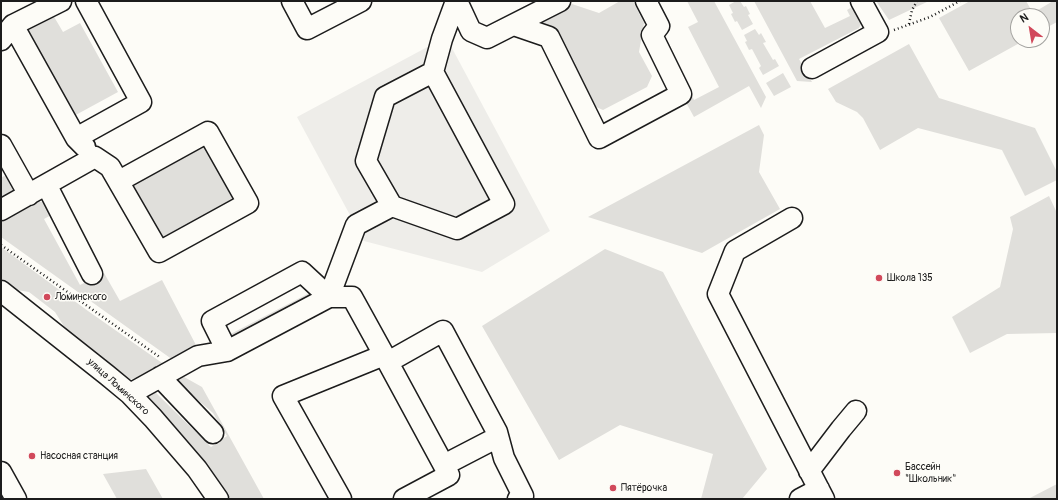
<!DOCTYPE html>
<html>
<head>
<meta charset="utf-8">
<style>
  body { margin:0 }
  #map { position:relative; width:1058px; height:500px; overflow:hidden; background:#fdfcf7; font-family:Pangolin,sans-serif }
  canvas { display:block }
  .frame { position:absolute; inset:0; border:2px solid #1c1c1c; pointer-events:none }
  .north { position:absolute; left:1010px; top:8px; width:40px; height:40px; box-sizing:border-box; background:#fdfcf7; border:1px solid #a3a29f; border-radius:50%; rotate:329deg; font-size:11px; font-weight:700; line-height:16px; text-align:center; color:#1c1c1c }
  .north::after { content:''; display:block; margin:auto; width:14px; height:18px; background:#d1495b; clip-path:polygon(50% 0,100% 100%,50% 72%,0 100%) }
</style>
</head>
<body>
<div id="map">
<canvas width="1058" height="500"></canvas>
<div class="frame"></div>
<div class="north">N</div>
</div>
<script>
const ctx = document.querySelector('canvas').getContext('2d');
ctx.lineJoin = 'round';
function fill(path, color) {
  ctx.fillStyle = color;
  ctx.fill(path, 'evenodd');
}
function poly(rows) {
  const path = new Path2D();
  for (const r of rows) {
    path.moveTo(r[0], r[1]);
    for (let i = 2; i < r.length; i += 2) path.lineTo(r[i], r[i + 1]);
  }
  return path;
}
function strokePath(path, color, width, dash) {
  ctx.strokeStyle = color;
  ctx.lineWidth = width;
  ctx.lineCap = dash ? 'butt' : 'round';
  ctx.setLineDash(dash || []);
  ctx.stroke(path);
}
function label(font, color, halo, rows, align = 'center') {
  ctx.font = font + ' Pangolin,sans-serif';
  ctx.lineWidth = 3;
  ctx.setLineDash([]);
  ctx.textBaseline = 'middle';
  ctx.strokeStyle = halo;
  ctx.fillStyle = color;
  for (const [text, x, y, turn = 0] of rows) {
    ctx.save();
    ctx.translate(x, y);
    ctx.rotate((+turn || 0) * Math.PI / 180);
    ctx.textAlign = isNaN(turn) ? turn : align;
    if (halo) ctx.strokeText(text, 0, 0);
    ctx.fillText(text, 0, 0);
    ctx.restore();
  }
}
fill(poly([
  [446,37,550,231,482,272,364,241,297,117]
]), '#eeede9');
fill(poly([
  [620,1,633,1,644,23,639,52,652,76,647,87,603,110,594,106,557,35,527,25,566,2,599,13],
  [687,1,714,1,766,97,761,108,749,86,694,117,683,97,691,93,694,100,719,87,688,27,698,22],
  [736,1,740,1,744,7,746,6,750,14,748,15,753,24,742,30,737,21,735,22,731,14,733,13,729,5],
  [754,1,810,1,825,28,850,16,847,10,857,4,862,22,859,28,799,59,812,82,797,81],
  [876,1,929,1,889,20],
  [970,1,1026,1,1033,13,1053,1,1057,1,1057,22,1042,30,1042,16,1018,16,1018,40,1025,40,969,71,939,18],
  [53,15,63,32,80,23,118,92,72,117,24,30],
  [755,29,759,35,761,33,766,42,763,43,773,60,775,59,779,66,763,75,759,68,761,66,752,49,749,50,745,42,747,41,744,35],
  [909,44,939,98,1035,128,1057,172,1057,180,1025,196,1002,150,918,128,880,150,863,118,857,112,836,102,828,89],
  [783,73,791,87,774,96,766,83],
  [759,125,764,135,759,172,780,209,702,253,588,217],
  [207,144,236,198,161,238,132,184],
  [4,176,8,177,16,191,1,205,1,178],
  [1049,196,1057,213,1057,333,1007,334,970,353,952,317,1000,287,1013,229,1010,217],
  [39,201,47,204,53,214,44,219,80,285,104,273,120,301,162,280,197,347,173,360,1,237,1,221],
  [1,247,88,311,165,365,142,377,131,379,122,379,70,336,55,312,29,292,10,289,1,282],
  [605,249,663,272,767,469,742,499,701,499,713,454,620,425,559,460,482,326],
  [317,289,324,296,228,347,223,338],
  [177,373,202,387,264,499,231,499,203,462,149,402,148,396,151,388,211,447,227,436,213,413,170,376],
  [146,469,163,499,117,499,103,474],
  [1057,484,1057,499,1028,499]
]), '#e0dfdb');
const minor = poly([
  [292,1,307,29,361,1],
  [457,1,471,31,487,38,560,1],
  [13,25,61,1],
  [514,25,549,37,599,138,681,94,652,35,659,26,646,1],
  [1,40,13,25,76,138,85,147],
  [812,68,878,32,861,1],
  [433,72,385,97,366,161,392,206,457,229,504,204,433,72,442,39,456,1],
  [76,138,141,102,86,1],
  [1,145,29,195],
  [47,186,92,274],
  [1,210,95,157,110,167,159,252,248,203,208,132,119,181],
  [792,218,735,251,718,294,824,499],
  [1,291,107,375,130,394,153,418,197,469,218,499],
  [227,351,212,321,302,272,329,297,356,225,392,206],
  [384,355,449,475,404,499],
  [388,362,443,331,497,432,504,458,523,496,518,499],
  [160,377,213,433],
  [130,394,198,356,227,351,329,297,352,297,384,355,283,396,341,499],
  [444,465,498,437],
  [809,471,841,429,856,411],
  [1,472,16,499],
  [800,499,819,489]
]);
strokePath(minor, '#1c1c1c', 23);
strokePath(poly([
  [909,24,912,10,917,1],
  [894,30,930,17,960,1],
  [1,245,161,358]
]), '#1c1c1c', 2.5, [1, 3]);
strokePath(minor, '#fdfcf7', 20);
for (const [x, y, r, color] of [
  [879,278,4,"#d1495b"],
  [47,297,4,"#d1495b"],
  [32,456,4,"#d1495b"],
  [897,473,4,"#d1495b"],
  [613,488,4,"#d1495b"]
]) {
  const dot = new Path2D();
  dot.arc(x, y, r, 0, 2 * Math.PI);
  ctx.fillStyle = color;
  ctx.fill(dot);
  strokePath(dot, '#fdfcf7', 1.5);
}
label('10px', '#1c1c1c', '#fdfcf7', [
  ["Школа 135",887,278],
  ["Ломинского",55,297],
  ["Насосная станция",40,456],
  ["Бассейн",905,467],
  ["\"Школьник\"",905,479],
  ["Пятёрочка",621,488]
], 'left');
label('10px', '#1c1c1c', '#fdfcf7', [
  ["улица Ломинского",118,387,42]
]);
</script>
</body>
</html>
